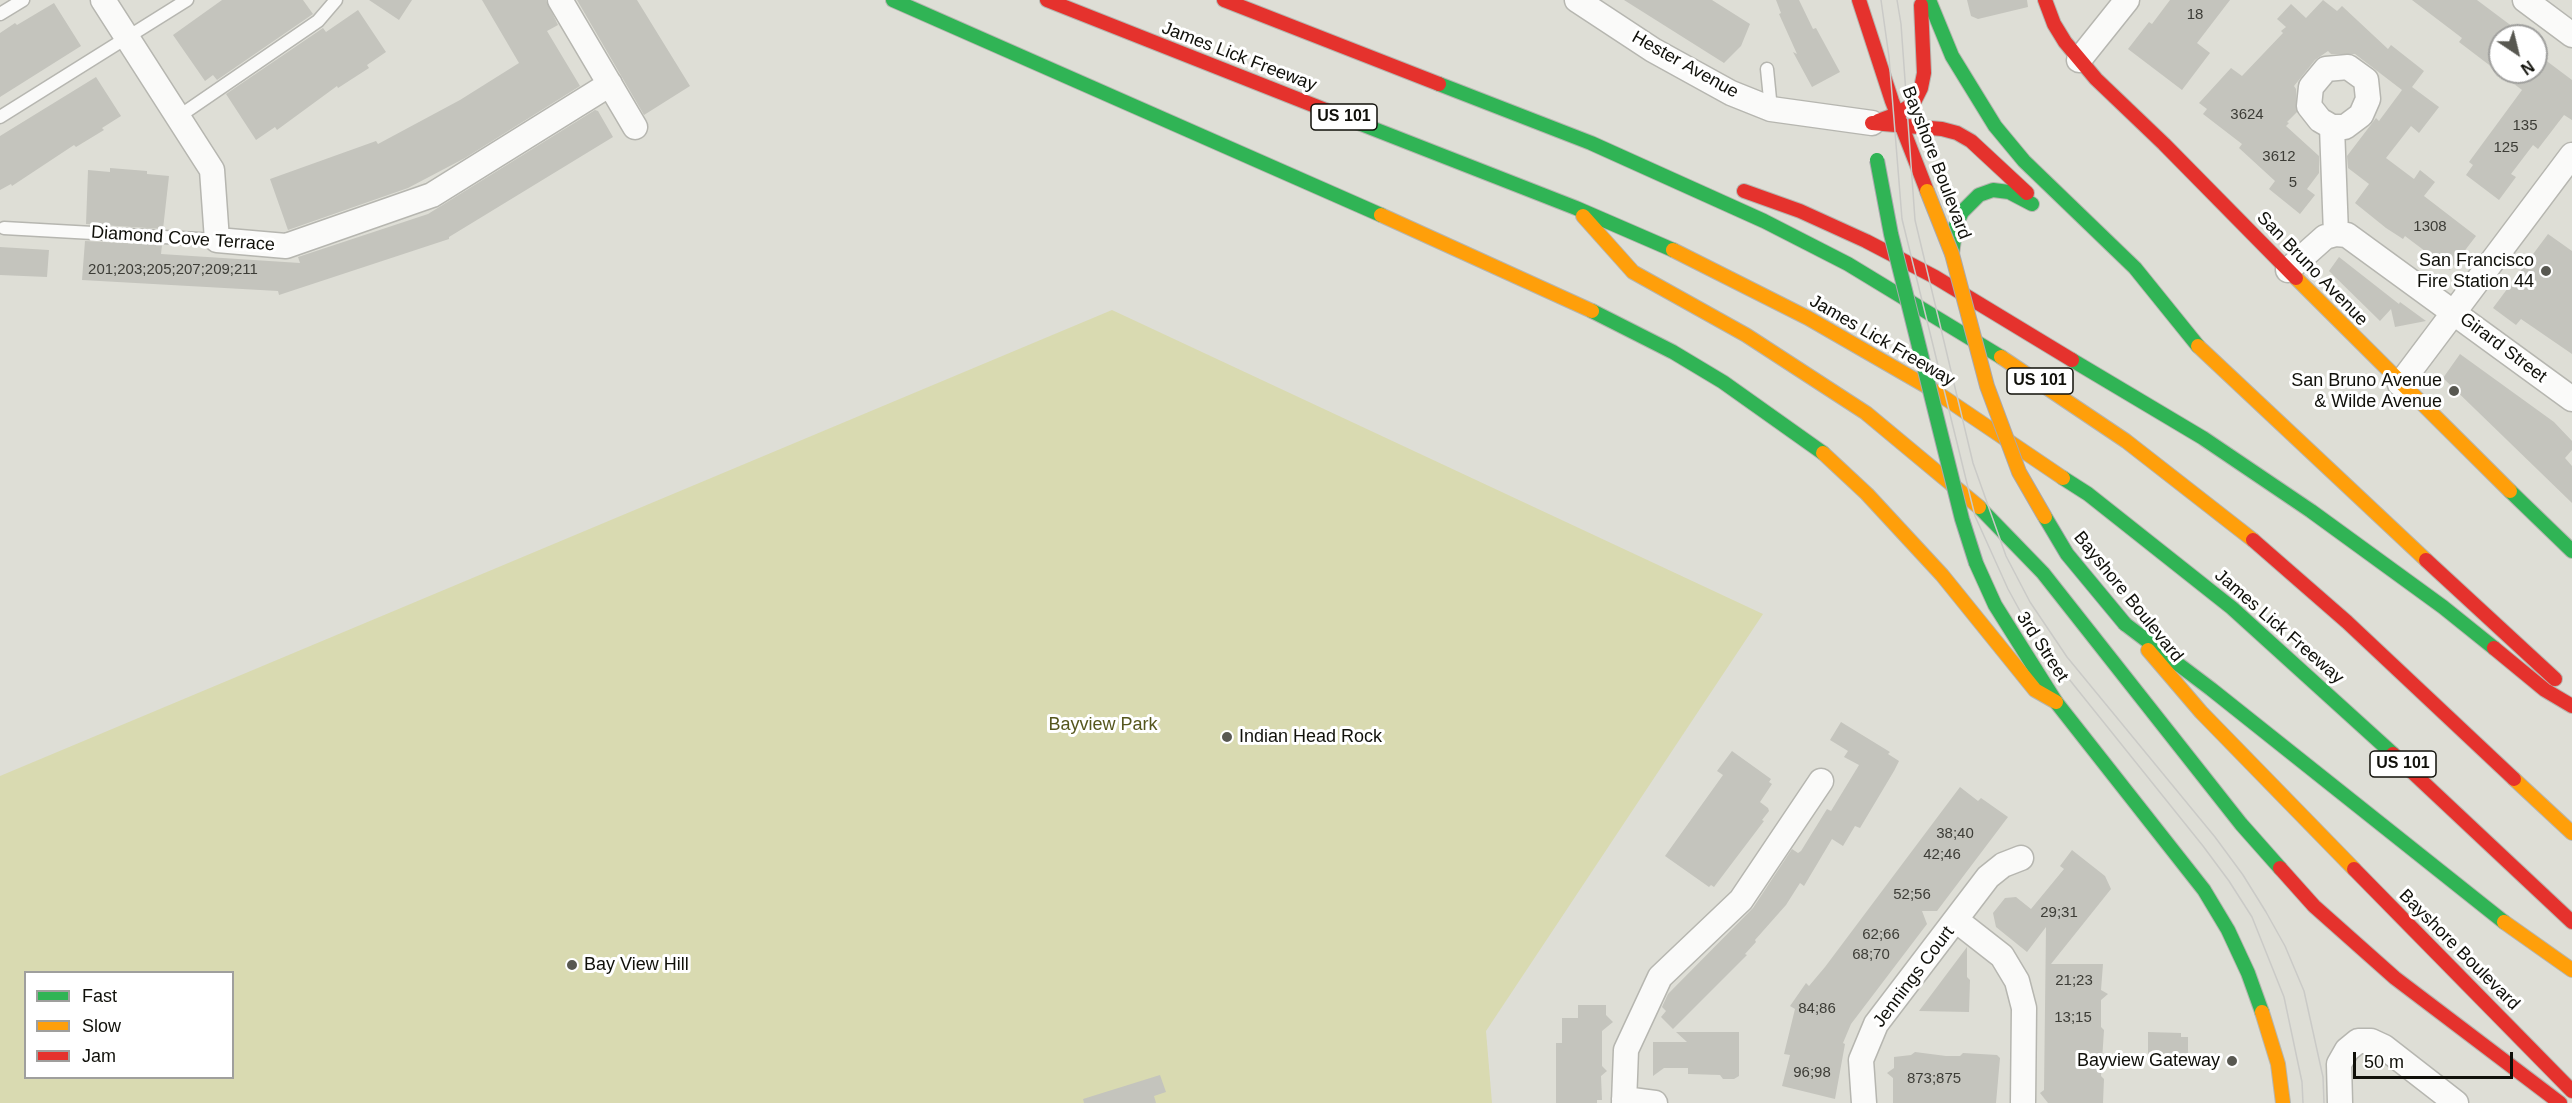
<!DOCTYPE html>
<html>
<head>
<meta charset="utf-8">
<style>
  body { margin:0 }
  #map { position:relative; width:2572px; height:1103px; overflow:hidden; background:#deded6; font-family:Arial,sans-serif }
  canvas { display:block }
  .legend { position:absolute; left:24px; top:971px; width:210px; height:108px; box-sizing:border-box; background:#fff; border:2px solid #9f9f9d; margin:0; padding:8px 10px; list-style:none; font-size:18px; color:#10100a }
  .legend li { display:flex; align-items:center; gap:12px; height:30px }
  .legend b { width:30px; border:2px solid #9f9f9d }
  .north { position:absolute; left:2488px; top:24px; width:60px; height:60px; box-sizing:border-box; background:#fff; border:2px solid #9f9f9d; border-radius:50%; rotate:145deg; font-size:16px; font-weight:700; line-height:24px; text-align:center; color:#10100a }
  .north::after { content:''; display:block; margin:auto; width:21px; height:27px; background:#585851; clip-path:polygon(50% 0,100% 100%,50% 72%,0 100%) }
  .scale { position:absolute; left:2353px; top:1052px; width:160px; height:27px; box-sizing:border-box; border:3px solid #10100a; border-top:0; padding-left:8px; font-size:18px; line-height:21px; white-space:nowrap; color:#10100a; -webkit-text-stroke:4px #fff; paint-order:stroke }
</style>
</head>
<body>
<div id="map">
<canvas width="2572" height="1103"></canvas>
<ul class="legend">
<li><b style="height:8px;background:#30b455"></b>Fast</li>
<li><b style="height:8px;background:#ff9f0a"></b>Slow</li>
<li><b style="height:8px;background:#e5322d"></b>Jam</li>
</ul>
<div class="north">N</div>
<div class="scale">50 m</div>
</div>
<script>
const ctx = document.querySelector('canvas').getContext('2d');
ctx.lineJoin = 'round';
function fill(path, color) {
  ctx.fillStyle = color;
  ctx.fill(path, 'evenodd');
}
function poly(rows) {
  const path = new Path2D();
  for (const r of rows) {
    path.moveTo(r[0], r[1]);
    for (let i = 2; i < r.length; i += 2) path.lineTo(r[i], r[i + 1]);
  }
  return path;
}
function strokePath(path, color, width, dash) {
  ctx.strokeStyle = color;
  ctx.lineWidth = width;
  ctx.lineCap = dash ? 'butt' : 'round';
  ctx.setLineDash(dash || []);
  ctx.stroke(path);
}
function label(font, color, halo, rows, align = 'center') {
  ctx.font = font + ' Arial,sans-serif';
  ctx.lineWidth = 6;
  ctx.setLineDash([]);
  ctx.textBaseline = 'middle';
  ctx.strokeStyle = halo;
  ctx.fillStyle = color;
  for (const [text, x, y, turn = 0] of rows) {
    ctx.save();
    ctx.translate(x, y);
    ctx.rotate((+turn || 0) * Math.PI / 180);
    ctx.textAlign = isNaN(turn) ? turn : align;
    if (halo) ctx.strokeText(text, 0, 0);
    ctx.fillText(text, 0, 0);
    ctx.restore();
  }
}
fill(poly([
  [1112,310,1763,614,1486,1031,1492,1103,0,1103,0,776],
  [26,972,232,972,232,1078,26,1078]
]), '#d9dab1');
fill(poly([
  [222,0,303,0,313,14,217,80,213,75,205,81,173,35],
  [369,0,412,0,399,20],
  [482,0,546,0,558,25,547,31,580,86,465,158,408,188,288,230,270,179,376,141,378,144,460,100,519,63],
  [577,0,637,0,690,86,644,115],
  [1624,0,1712,0,1750,24,1741,46,1724,63],
  [1776,0,1799,0,1813,29,1816,28,1840,72,1812,87,1793,52,1797,54,1779,14,1781,13],
  [1967,0,2027,0,2028,7,1978,19,1971,16],
  [2170,0,2230,0,2197,43,2210,53,2182,90,2128,49,2149,22,2152,24],
  [2323,0,2337,11,2342,6,2388,49,2391,45,2424,71,2412,87,2439,107,2419,133,2411,126,2386,158,2414,179,2420,170,2435,182,2424,196,2476,236,2450,270,2405,236,2403,239,2386,228,2355,203,2369,184,2348,168,2347,156,2376,118,2379,121,2402,90,2355,54,2331,54,2328,51,2315,60,2294,86,2296,89,2297,112,2287,122,2289,123,2286,126,2319,156,2319,173,2307,189,2315,195,2300,214,2269,189,2275,181,2239,148,2242,144,2203,114,2207,109,2199,103,2231,68,2242,76,2283,33,2281,31,2286,27,2277,19,2291,4,2306,18],
  [2412,0,2477,0,2525,36,2500,36,2500,72,2536,72,2544,59,2572,80,2572,120,2564,115,2538,149,2533,145,2511,174,2516,177,2499,200,2466,175,2473,165,2469,162,2522,90,2459,42,2462,38],
  [54,3,81,46,0,97,0,33,15,23,17,25],
  [358,10,386,52,367,65,369,68,338,88,337,86,277,130,275,127,256,140,226,94,323,28,326,32],
  [96,77,121,116,102,128,104,130,76,147,74,145,12,186,11,184,0,190,0,136],
  [595,110,598,111,613,137,449,237,449,239,279,295,278,291,82,280,85,241,162,245,161,254,300,263,298,257,428,214],
  [110,168,147,171,147,174,169,176,163,229,86,224,88,170,110,172],
  [2548,234,2572,251,2572,354,2521,319,2516,325,2493,308],
  [0,247,49,250,47,277,0,275],
  [2339,257,2399,304,2400,302,2426,321,2395,327,2391,309,2380,321,2329,271],
  [2460,354,2554,422,2572,441,2572,450,2565,458,2572,466,2572,503,2443,378],
  [1841,722,1890,752,1888,754,1899,761,1894,771,1860,828,1855,826,1843,846,1832,839,1804,886,1800,883,1786,905,1755,940,1756,942,1745,954,1747,955,1673,1029,1661,1017,1666,1011,1662,1007,1668,994,1753,908,1792,849,1798,853,1801,851,1827,809,1831,811,1859,765,1844,757,1848,751,1830,740],
  [1732,751,1771,779,1769,782,1772,784,1760,802,1768,808,1769,811,1762,820,1764,821,1714,887,1711,885,1709,887,1665,856,1723,775,1717,771],
  [1960,787,1978,801,1981,798,2008,817,1937,911,1922,911,1927,924,1851,1024,1843,1043,1845,1044,1835,1099,1782,1086,1790,1055,1784,1054,1795,1009,1790,1006,1806,983,1809,986,1825,967],
  [2072,850,2105,876,2111,889,2051,964,2103,964,2101,990,2108,994,2101,1000,2101,1027,2104,1030,2101,1076,2104,1079,2103,1103,2048,1103,2040,1093,2044,1090,2046,927,2027,952,1996,927,1993,913,2005,898,2016,897,2031,909,2064,869,2060,866],
  [1967,947,1967,977,1970,980,1969,1012,1919,1011],
  [1578,1005,1606,1005,1606,1015,1613,1022,1602,1031,1602,1066,1607,1071,1601,1076,1602,1100,1597,1100,1597,1103,1556,1103,1556,1043,1562,1043,1562,1018,1578,1018],
  [1676,1032,1739,1032,1739,1076,1734,1079,1723,1079,1720,1075,1688,1074,1688,1068,1664,1068,1653,1076,1653,1042,1687,1042],
  [2148,1032,2181,1033,2181,1037,2188,1037,2188,1055,2178,1062,2148,1061],
  [1915,1052,1946,1056,1960,1056,1963,1053,1997,1055,2000,1058,1996,1103,1893,1103,1893,1078,1887,1073,1894,1068,1894,1057,1911,1055],
  [1160,1075,1166,1092,1154,1096,1156,1103,1084,1103,1083,1099]
]), '#c4c4bd');
const lane = poly([
  [0,14,23,0],
  [1767,69,1771,109],
  [0,117,187,0],
  [178,117,318,21,336,0],
  [4,228,217,240]
]);
const street = poly([
  [103,0,212,170,217,240,286,246,432,195,610,84],
  [560,0,635,127],
  [1577,0,1653,50,1731,93,1771,109,1872,123],
  [2525,0,2572,35],
  [2079,60,2127,0],
  [2332,127,2345,127,2361,115,2368,99,2366,80,2348,67,2326,69,2311,87,2309,106,2320,120,2332,127,2336,234],
  [2288,270,2325,237,2336,234,2347,235,2572,399],
  [2400,384,2572,155],
  [1956,920,2002,956,2017,981,2024,1008,2023,1103],
  [1624,1099,1655,1103],
  [1624,1103,1626,1050,1660,977,1741,900,1821,781],
  [1864,1103,1861,1060,1876,1024,1988,877,2003,865,2021,858],
  [2340,1103,2339,1064,2347,1050,2358,1041,2371,1041,2384,1047,2456,1103]
]);
const fast = poly([
  [893,0,1381,215],
  [1929,0,1952,56,1995,126,2024,161,2135,268,2198,346],
  [1439,84,1591,143,1764,221,1848,264,2001,357],
  [1328,111,1576,208,1673,250],
  [1952,254,1956,225,1962,212,1979,195,1993,190,2009,192,2032,204],
  [1592,311,1673,352,1723,382,1823,453],
  [2072,360,2203,438,2311,511,2443,607,2494,648],
  [2063,478,2088,494,2232,608,2393,754],
  [2510,491,2572,551],
  [1979,507,2043,573,2241,824,2280,868],
  [1976,563,1995,605,2056,702,2204,890,2228,930,2248,973,2262,1012],
  [2125,624,2211,689,2504,922]
]);
const slow = poly([
  [1381,215,1592,311],
  [1583,216,1633,272,1746,335,1866,413,1979,507],
  [1673,250,1808,318,1933,390,2063,478],
  [2296,278,2510,491],
  [2198,346,2426,560],
  [2001,357,2126,441,2253,540],
  [1823,453,1867,494,1942,575,2035,690,2056,702],
  [2148,650,2201,712,2354,869],
  [2514,779,2572,833],
  [2504,922,2572,970],
  [2262,1012,2278,1064,2283,1103]
]);
const jam = poly([
  [1047,0,1328,111],
  [1224,0,1439,84],
  [1859,0,1892,101,1927,191],
  [2045,0,2054,24,2065,42,2096,79,2164,144,2296,278],
  [1878,121,1897,114,1913,104,1921,88,1924,73,1921,5],
  [1872,123,1942,129,1957,133,1971,141,2027,193],
  [1744,191,1800,211,1866,241,1935,277,2072,360],
  [2253,540,2347,622,2514,779],
  [2426,560,2555,679],
  [2494,648,2545,690,2572,706],
  [2393,754,2572,922],
  [2280,868,2314,906,2395,978,2560,1103],
  [2354,869,2572,1091]
]);
strokePath(lane, '#b6b6b0', 15);
strokePath(street, '#b6b6b0', 27);
strokePath(fast, '#b6b6b0', 16);
strokePath(slow, '#b6b6b0', 16);
strokePath(jam, '#b6b6b0', 16);
strokePath(lane, '#fafaf9', 12);
strokePath(street, '#fafaf9', 24);
strokePath(fast, '#30b455', 14);
strokePath(slow, '#ff9f0a', 14);
strokePath(jam, '#e5322d', 14);
strokePath(poly([
  [1881,0,1889,57,1902,219,1975,516,2008,589,2032,633,2203,846,2229,881,2252,917,2284,997,2302,1082,2303,1103],
  [1897,0,1901,24,1915,220,1973,463,2006,556,2030,602,2067,657,2215,837,2243,875,2266,912,2285,946,2304,991,2323,1077,2324,1103]
]), '#cacac7', 1.5);
const fastBridge = poly([
  [1877,160,1891,234,1962,519,1976,563],
  [2045,517,2067,554,2125,624]
]);
const slowBridge = poly([
  [1927,191,1952,254,1987,386,2019,472,2045,517]
]);
strokePath(fastBridge, '#aaa9ae', 16, []);
strokePath(slowBridge, '#aaa9ae', 16, []);
strokePath(fastBridge, '#30b455', 14);
strokePath(slowBridge, '#ff9f0a', 14);
for (const [x, y, r, color] of [
  [2546,271,6,"#585851"],
  [2454,391,6,"#585851"],
  [1227,737,6,"#585851"],
  [572,965,6,"#585851"],
  [2232,1061,6,"#585851"]
]) {
  const dot = new Path2D();
  dot.arc(x, y, r, 0, 2 * Math.PI);
  ctx.fillStyle = color;
  ctx.fill(dot);
  strokePath(dot, '#fff', 2);
}
label('15px', '#3d3d37', null, [
  ["18",2195,15],
  ["3624",2247,115],
  ["135",2525,126],
  ["125",2506,148],
  ["3612",2279,157],
  ["5",2293,183],
  ["1308",2430,227],
  ["201;203;205;207;209;211",173,270],
  ["38;40",1955,834],
  ["42;46",1942,855],
  ["52;56",1912,895],
  ["29;31",2059,913],
  ["62;66",1881,935],
  ["68;70",1871,955],
  ["21;23",2074,981],
  ["84;86",1817,1009],
  ["13;15",2073,1018],
  ["96;98",1812,1073],
  ["873;875",1934,1079]
]);
for (const [x, y, w] of [
  [1344,117,66],
  [2040,381,66],
  [2403,764,66]
]) {
  const box = new Path2D();
  box.roundRect(x - w / 2, y - 13, w, 26, 4.5);
  ctx.fillStyle = '#fff';
  ctx.fill(box);
  strokePath(box, '#10100a', 1.5);
}
label('bold 16px', '#10100a', null, [
  ["US 101",1344,117],
  ["US 101",2040,381],
  ["US 101",2403,764]
]);
label('18px', '#10100a', '#fff', [
  ["James Lick Freeway",1239,57,21],
  ["Hester Avenue",1685,65,29],
  ["Bayshore Boulevard",1936,163,69],
  ["Diamond Cove Terrace",183,239,4],
  ["San Bruno Avenue",2312,269,46],
  ["James Lick Freeway",1882,341,30],
  ["Girard Street",2503,348,37],
  ["Bayshore Boulevard",2128,597,51],
  ["James Lick Freeway",2279,627,41],
  ["3rd Street",2042,647,57],
  ["Bayshore Boulevard",2459,950,45],
  ["Jennings Court",1914,977,-53]
]);
label('18px', '#10100a', '#fff', [
  ["San Francisco",2534,261],
  ["Fire Station 44",2534,282],
  ["San Bruno Avenue",2442,381],
  ["& Wilde Avenue",2442,402],
  ["Indian Head Rock",1239,737,"left"],
  ["Bay View Hill",584,965,"left"],
  ["Bayview Gateway",2220,1061]
], 'right');
label('18px', '#55561d', '#fff', [
  ["Bayview Park",1103,725]
]);
</script>
</body>
</html>
